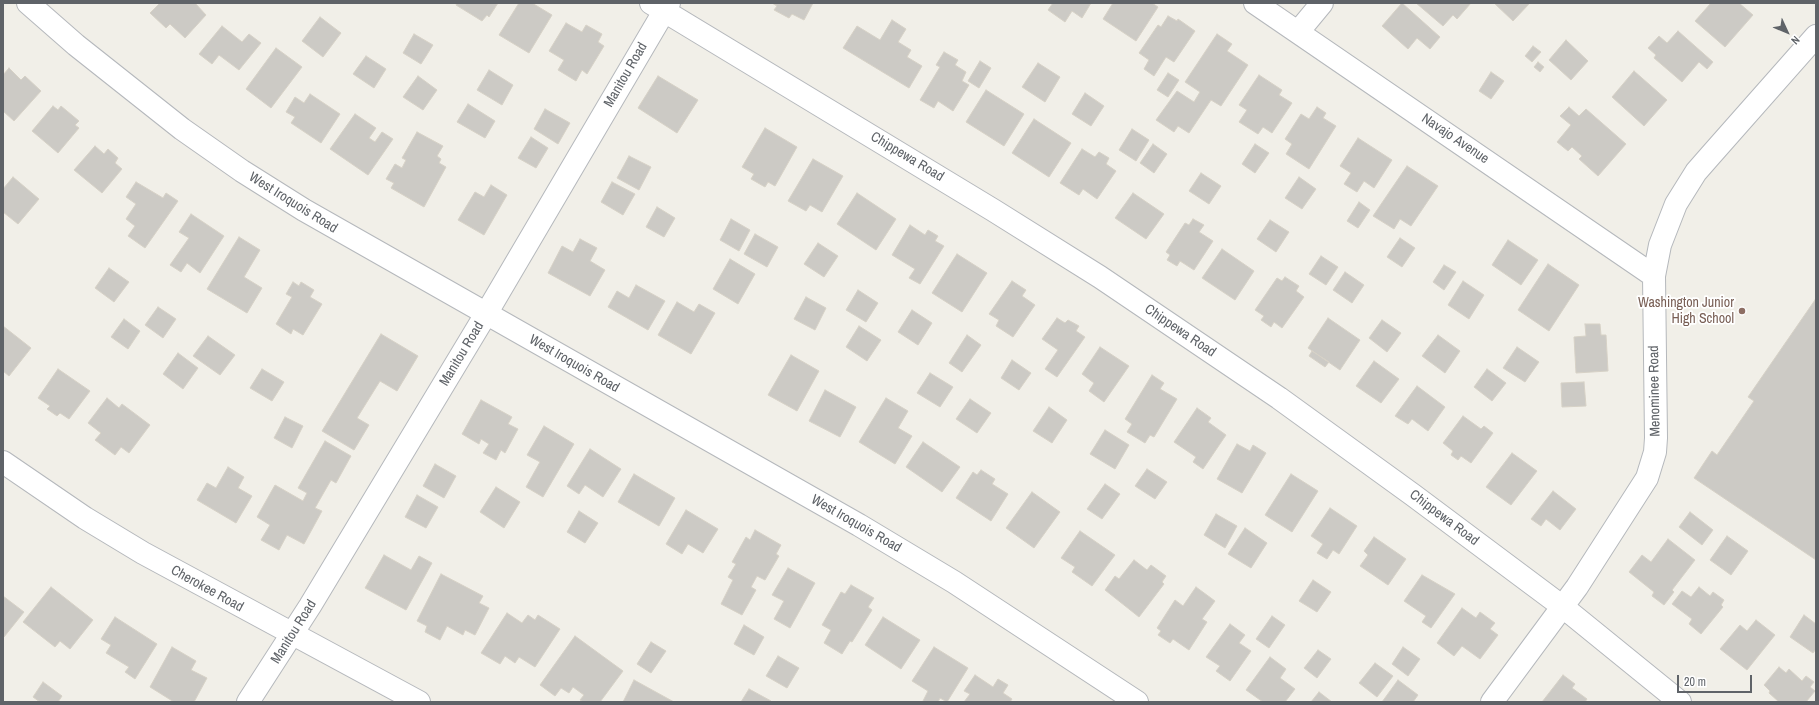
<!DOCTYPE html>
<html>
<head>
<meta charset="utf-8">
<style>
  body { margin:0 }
  #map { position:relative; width:1819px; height:705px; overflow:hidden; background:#f1efe8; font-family:"Archivo Narrow",sans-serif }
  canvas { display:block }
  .frame { position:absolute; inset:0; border:4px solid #5f6368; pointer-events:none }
  .north { position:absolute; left:1767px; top:12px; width:40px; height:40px; -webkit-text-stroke:3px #fff; paint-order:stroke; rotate:134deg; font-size:11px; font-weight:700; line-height:16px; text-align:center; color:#5f6368 }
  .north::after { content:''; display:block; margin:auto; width:14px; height:18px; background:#5f6368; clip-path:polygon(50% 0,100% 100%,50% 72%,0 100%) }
  .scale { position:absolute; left:1677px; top:675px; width:75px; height:18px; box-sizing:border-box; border:2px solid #5f6368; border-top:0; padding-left:5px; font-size:12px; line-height:14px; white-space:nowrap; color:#5f6368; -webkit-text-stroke:3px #fff; paint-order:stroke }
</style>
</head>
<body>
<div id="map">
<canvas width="1819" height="705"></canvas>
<div class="frame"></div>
<div class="north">N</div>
<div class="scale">20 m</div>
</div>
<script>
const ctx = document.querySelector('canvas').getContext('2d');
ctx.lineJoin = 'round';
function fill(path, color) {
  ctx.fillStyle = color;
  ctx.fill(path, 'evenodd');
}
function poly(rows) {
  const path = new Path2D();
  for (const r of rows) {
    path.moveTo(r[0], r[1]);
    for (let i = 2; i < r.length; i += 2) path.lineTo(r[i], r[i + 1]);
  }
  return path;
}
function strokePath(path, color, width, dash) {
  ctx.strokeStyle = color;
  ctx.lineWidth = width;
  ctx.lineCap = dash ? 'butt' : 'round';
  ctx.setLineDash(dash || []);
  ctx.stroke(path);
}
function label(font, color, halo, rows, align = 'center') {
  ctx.font = font + ' "Archivo Narrow",sans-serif';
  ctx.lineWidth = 3.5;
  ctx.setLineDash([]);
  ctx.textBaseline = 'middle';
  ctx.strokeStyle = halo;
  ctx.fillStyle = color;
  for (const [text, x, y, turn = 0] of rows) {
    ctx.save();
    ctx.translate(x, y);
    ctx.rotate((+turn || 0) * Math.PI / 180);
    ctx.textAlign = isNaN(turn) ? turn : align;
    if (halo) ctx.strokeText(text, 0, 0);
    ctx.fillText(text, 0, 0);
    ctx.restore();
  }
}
const building = poly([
  [160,3,195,3,206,15,185,38,170,24,166,28,150,13,160,3],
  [457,3,498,3,489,17,487,15,482,21,456,5,457,3],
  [519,3,532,3,552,15,529,53,499,35,519,3],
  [772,3,813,3,804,20,792,14,789,18,774,10,777,6,772,3],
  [1053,3,1091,3,1082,18,1072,11,1065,22,1048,10,1053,3],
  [1113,3,1152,3,1158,7,1136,41,1103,19,1113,3],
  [1402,3,1440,37,1430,49,1417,38,1408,49,1382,26,1402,3],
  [1416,3,1471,3,1457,19,1453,15,1443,26,1416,3],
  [1494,3,1528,3,1529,4,1513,21,1494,3],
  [1711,3,1739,3,1753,15,1725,47,1695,21,1711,3],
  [1168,16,1177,21,1178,19,1195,31,1174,62,1166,57,1154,76,1144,69,1149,60,1139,53,1158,25,1161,27,1168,16],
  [320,17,341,33,323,57,302,41,320,17],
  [892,20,906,29,898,42,911,50,907,57,922,66,909,88,843,48,857,26,880,40,892,20],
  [566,23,582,32,586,25,602,34,598,42,604,46,587,74,582,70,576,81,558,70,564,60,549,51,566,23],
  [222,26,242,42,249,34,261,43,239,70,219,55,212,64,199,54,222,26],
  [1678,31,1713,62,1707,69,1699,62,1682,82,1654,58,1656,55,1648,48,1659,36,1667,43,1678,31],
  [414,34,433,45,421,64,403,53,414,34],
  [1217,34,1232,44,1227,51,1248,65,1221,106,1211,100,1189,133,1178,126,1174,132,1156,120,1177,91,1194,102,1200,92,1185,82,1217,34],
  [1566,40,1588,61,1571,80,1549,60,1566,40],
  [1533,46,1541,52,1532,62,1525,56,1533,46],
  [276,48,302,67,271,108,246,89,276,48],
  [944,52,958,60,955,65,966,72,962,81,969,85,953,111,938,101,934,108,920,100,940,67,936,65,944,52],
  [366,56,386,69,374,88,353,74,366,56],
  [980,61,991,68,979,88,968,81,980,61],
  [1538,62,1544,67,1540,72,1534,67,1538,62],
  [1038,63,1060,77,1045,102,1022,87,1038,63],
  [9,68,21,80,25,76,41,91,14,121,3,111,3,75,9,68],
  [489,70,513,85,502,105,477,90,489,70],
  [1634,71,1667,100,1644,126,1612,97,1634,71],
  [1491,72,1504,81,1491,99,1479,91,1491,72],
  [1168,73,1179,80,1168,97,1157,90,1168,73],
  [1259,75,1282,90,1279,95,1292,103,1272,133,1263,127,1258,134,1239,122,1247,110,1239,105,1259,75],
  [418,76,437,90,423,110,403,97,418,76],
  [658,76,698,100,677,133,638,108,658,76],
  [986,90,1024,114,1004,146,966,122,986,90],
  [1085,93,1104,106,1091,126,1072,114,1085,93],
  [310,94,340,114,321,143,291,123,295,117,286,112,295,97,304,103,310,94],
  [468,104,495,121,485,138,457,122,468,104],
  [53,106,58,110,61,106,79,121,75,125,79,128,58,153,32,131,53,106],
  [1317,107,1326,113,1323,118,1336,126,1309,169,1286,154,1292,144,1285,139,1301,114,1309,119,1317,107],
  [1569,107,1579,116,1586,109,1626,144,1598,176,1579,159,1582,156,1572,147,1568,151,1557,142,1571,125,1560,116,1569,107],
  [545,109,570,123,558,144,534,129,545,109],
  [355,114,376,128,369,138,375,142,382,132,393,139,368,175,330,149,355,114],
  [1034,119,1071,143,1049,177,1012,153,1034,119],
  [765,128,797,147,775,186,768,182,765,187,751,179,754,174,742,167,765,128],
  [1132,129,1149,140,1136,161,1119,150,1132,129],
  [417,132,443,146,437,156,441,159,439,163,446,167,424,207,391,188,394,183,386,179,395,164,402,168,406,160,402,158,417,132],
  [531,137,548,148,536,168,518,158,531,137],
  [1358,138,1392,160,1374,188,1364,181,1357,192,1344,184,1351,173,1340,166,1358,138],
  [1153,144,1167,154,1154,173,1140,163,1153,144],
  [1255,144,1269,153,1255,173,1242,164,1255,144],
  [95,146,104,154,108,149,118,158,115,163,122,169,102,193,74,170,95,146],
  [1082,149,1095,157,1099,152,1109,158,1106,164,1116,171,1097,199,1083,189,1079,195,1060,183,1082,149],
  [629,156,651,167,639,190,617,178,629,156],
  [813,159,843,176,822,212,810,205,806,211,788,201,813,159],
  [1407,166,1438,186,1411,226,1400,219,1394,229,1373,216,1407,166],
  [1201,173,1221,186,1209,204,1189,191,1201,173],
  [13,177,39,199,18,224,3,212,3,189,13,177],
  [1299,177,1316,189,1302,209,1285,198,1299,177],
  [136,182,163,198,166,193,178,201,145,248,128,236,135,226,126,219,136,204,126,197,136,182],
  [612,182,635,194,623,215,601,202,612,182],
  [491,185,507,195,484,235,458,220,475,192,484,197,491,185],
  [857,193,896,219,876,250,837,224,857,193],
  [1133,193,1164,214,1146,239,1115,218,1133,193],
  [1359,202,1370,210,1358,228,1347,221,1359,202],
  [657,207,675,218,664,237,646,227,657,207],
  [191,214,224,236,200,273,187,263,181,272,170,265,189,238,179,232,191,214],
  [731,219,750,230,739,251,720,240,731,219],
  [1193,219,1204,225,1199,232,1213,241,1194,270,1180,261,1177,266,1167,260,1170,255,1166,252,1185,223,1189,225,1193,219],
  [1270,220,1289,232,1276,252,1257,239,1270,220],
  [910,225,925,235,928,230,938,236,935,241,944,246,920,284,909,278,915,269,892,255,910,225],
  [755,234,778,247,767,267,744,254,755,234],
  [239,237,260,250,244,277,262,288,247,313,207,289,239,237],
  [1400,238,1415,248,1402,267,1387,257,1400,238],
  [580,239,597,248,590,261,605,270,590,296,548,273,562,246,573,252,580,239],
  [1508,240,1538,260,1521,285,1492,265,1508,240],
  [818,243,838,256,824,277,804,264,818,243],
  [1222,249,1254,271,1235,300,1202,278,1222,249],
  [957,254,987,273,962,312,932,293,957,254],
  [1321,256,1338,267,1326,285,1309,274,1321,256],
  [730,259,755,274,738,304,713,289,730,259],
  [1548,264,1579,285,1549,331,1518,310,1548,264],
  [1444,265,1456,272,1444,290,1433,282,1444,265],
  [109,268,129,282,114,302,95,288,109,268],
  [1345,272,1364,285,1352,303,1333,290,1345,272],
  [1285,277,1299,286,1296,291,1304,297,1282,328,1274,322,1271,327,1261,320,1264,316,1255,310,1277,278,1282,281,1285,277],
  [1012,281,1026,290,1022,296,1035,305,1013,337,996,326,999,320,989,314,1012,281],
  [1463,281,1484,295,1469,319,1448,305,1463,281],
  [293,282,299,286,301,282,314,290,310,297,322,304,303,335,293,329,291,334,276,324,292,297,286,294,293,282],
  [636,285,665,301,648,330,608,307,617,291,629,298,636,285],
  [858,290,878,303,866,322,846,310,858,290],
  [806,297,826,308,815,330,794,319,806,297],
  [1815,300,1816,301,1816,560,1694,478,1712,451,1717,455,1754,401,1748,397,1815,300],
  [677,302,694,312,699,304,715,313,691,354,658,335,677,302],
  [158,307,176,319,163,338,145,325,158,307],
  [912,310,932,323,918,345,898,332,912,310],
  [1057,318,1065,323,1068,320,1079,326,1076,331,1085,337,1057,377,1045,369,1058,350,1042,339,1057,318],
  [1328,318,1360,340,1340,370,1308,348,1328,318],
  [124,319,140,331,128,349,111,337,124,319],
  [1382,320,1401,333,1387,352,1369,338,1382,320],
  [1585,324,1600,324,1601,335,1606,335,1608,371,1576,373,1574,337,1586,336,1585,324],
  [3,326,31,348,9,376,3,371,3,326],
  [859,326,881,340,867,361,846,347,859,326],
  [381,334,418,356,397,391,380,381,357,418,369,425,354,450,322,431,381,334],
  [967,335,981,345,962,372,949,363,967,335],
  [1438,335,1460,351,1445,373,1422,356,1438,335],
  [208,336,235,355,220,375,193,356,208,336],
  [1100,347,1129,366,1104,402,1089,391,1094,383,1082,374,1100,347],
  [1517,347,1539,362,1525,382,1503,368,1517,347],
  [1312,351,1329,362,1325,367,1309,356,1312,351],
  [178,353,198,368,183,389,163,374,178,353],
  [791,355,819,371,797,411,768,395,791,355],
  [1012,360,1031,373,1019,390,1001,378,1012,360],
  [1374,361,1399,379,1381,403,1356,386,1374,361],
  [58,369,90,391,69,419,60,413,57,416,47,409,50,406,38,398,58,369],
  [262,369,284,382,272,401,250,388,262,369],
  [1487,369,1506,383,1492,401,1474,387,1487,369],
  [930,373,953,387,940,407,917,393,930,373],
  [1152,375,1164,383,1160,389,1177,399,1154,437,1150,435,1145,443,1127,432,1132,424,1125,419,1152,375],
  [1584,382,1586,406,1562,407,1561,383,1584,382],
  [1417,386,1445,407,1428,431,1412,419,1408,424,1395,416,1417,386],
  [825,390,856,407,840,437,809,421,825,390],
  [107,398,119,408,122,404,150,425,129,453,121,447,115,455,95,440,101,433,88,423,107,398],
  [886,398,908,411,898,428,912,436,895,464,859,442,886,398],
  [970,399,991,413,977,433,956,419,970,399],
  [481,400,512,417,508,424,518,429,505,453,501,450,496,460,483,453,489,444,481,439,479,444,462,434,481,400],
  [1049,407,1067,420,1052,443,1033,431,1049,407],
  [1197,408,1211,418,1208,422,1226,435,1203,469,1193,462,1196,457,1174,442,1197,408],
  [1463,416,1481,429,1484,426,1493,433,1471,463,1461,456,1458,460,1451,455,1453,451,1443,443,1463,416],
  [285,417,303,426,292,448,274,438,285,417],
  [544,426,574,444,543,497,526,487,540,462,527,455,544,426],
  [1105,430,1129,445,1115,469,1090,454,1105,430],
  [325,441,351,456,336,483,331,480,315,508,322,511,304,544,287,535,279,550,261,540,270,525,257,517,275,485,303,501,307,493,298,488,325,441],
  [923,442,960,467,942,492,906,467,923,442],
  [1237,444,1250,451,1253,445,1266,453,1242,493,1217,479,1237,444],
  [590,449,621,469,603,497,585,485,579,494,567,486,590,449],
  [1512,453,1537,471,1511,505,1486,487,1512,453],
  [435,464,456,476,444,498,423,486,435,464],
  [228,467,244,477,238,488,252,496,236,523,197,500,207,483,216,488,228,467],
  [1147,469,1167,482,1155,499,1135,486,1147,469],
  [981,470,995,479,992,484,1008,494,991,521,956,498,973,472,977,475,981,470],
  [634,474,675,498,659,526,618,502,634,474],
  [1291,474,1318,491,1292,532,1265,515,1291,474],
  [1105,484,1120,494,1102,519,1087,509,1105,484],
  [496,487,520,502,504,528,480,512,496,487],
  [1553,491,1576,509,1560,530,1546,519,1541,526,1531,519,1553,491],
  [1032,492,1060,512,1034,548,1006,528,1032,492],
  [417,495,438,507,426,528,405,517,417,495],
  [1330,508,1357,526,1339,554,1333,550,1327,559,1317,553,1323,544,1311,536,1330,508],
  [686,510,718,529,703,553,688,544,682,554,666,544,686,510],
  [579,511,598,523,585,543,567,532,579,511],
  [1690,512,1713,530,1702,545,1679,527,1690,512],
  [1216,514,1237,526,1225,548,1204,535,1216,514],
  [1245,528,1267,543,1251,568,1228,554,1245,528],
  [755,530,781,545,776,554,779,556,765,580,757,576,751,587,756,590,742,615,721,604,733,580,728,577,736,564,732,562,746,537,750,540,755,530],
  [1080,531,1115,555,1092,586,1072,572,1075,567,1061,558,1080,531],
  [1727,536,1748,551,1731,575,1710,560,1727,536],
  [1374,537,1406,559,1388,585,1360,566,1368,555,1364,551,1374,537],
  [1668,539,1695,560,1672,590,1674,592,1664,605,1652,596,1654,592,1629,572,1642,555,1651,562,1668,539],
  [384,555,411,570,419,556,432,563,406,610,365,588,384,555],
  [1134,560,1147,570,1151,565,1166,576,1162,582,1164,584,1139,617,1105,590,1115,576,1119,579,1134,560],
  [788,568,815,583,790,628,774,619,784,601,772,595,788,568],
  [441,574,483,596,479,603,489,608,475,635,465,630,463,635,447,626,440,640,425,632,427,626,417,621,441,574],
  [1422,575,1455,594,1431,628,1422,622,1426,616,1404,601,1422,575],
  [1313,580,1331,592,1317,612,1299,601,1313,580],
  [851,585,874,598,868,607,872,610,852,642,850,641,842,654,824,643,831,630,822,625,841,592,845,594,851,585],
  [51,587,93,620,70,649,60,641,55,647,23,622,51,587],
  [1196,587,1215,601,1202,619,1207,622,1189,650,1173,639,1170,643,1158,635,1161,631,1157,628,1175,600,1183,606,1196,587],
  [1699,587,1710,596,1713,592,1724,600,1721,605,1723,607,1701,634,1689,624,1692,619,1672,604,1682,591,1691,597,1699,587],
  [3,596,24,612,4,637,3,637,3,596],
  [1462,608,1476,618,1480,612,1495,623,1490,629,1498,635,1480,659,1462,646,1454,656,1437,643,1462,608],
  [507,613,522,623,528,615,535,620,538,615,560,629,535,667,519,657,515,663,505,656,500,664,481,653,507,613],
  [1804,615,1816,624,1816,649,1813,653,1790,637,1804,615],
  [1272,616,1285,625,1269,648,1256,639,1272,616],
  [115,617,157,644,135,679,125,672,129,667,106,653,111,645,101,639,115,617],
  [883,617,920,640,901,669,865,645,883,617],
  [1756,620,1775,635,1747,670,1720,649,1740,625,1747,631,1756,620],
  [1230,624,1245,635,1239,643,1251,651,1230,681,1216,671,1220,666,1206,657,1230,624],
  [744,625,764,637,754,655,734,644,744,625],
  [575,636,623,671,600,702,583,702,580,700,584,695,573,687,569,693,561,688,555,696,540,685,575,636],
  [651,642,666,651,651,673,637,664,651,642],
  [172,647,196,661,191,670,207,678,194,702,174,702,150,687,172,647],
  [934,647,968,668,947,702,940,698,938,702,925,702,923,701,928,691,912,681,934,647],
  [1403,647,1420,659,1408,676,1392,664,1403,647],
  [1318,650,1331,659,1317,678,1304,668,1318,650],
  [778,656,799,668,787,688,766,676,778,656],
  [1270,657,1286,669,1280,678,1295,689,1285,702,1263,702,1246,690,1270,657],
  [1375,663,1393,676,1377,697,1359,683,1375,663],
  [1779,667,1786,673,1789,669,1802,681,1806,676,1814,682,1810,687,1815,691,1806,702,1779,702,1769,693,1770,691,1764,685,1779,667],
  [975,675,993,687,998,679,1008,685,1003,693,1012,699,1010,702,964,702,970,694,964,691,975,675],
  [1563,675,1575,684,1572,688,1587,699,1585,702,1542,702,1563,675],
  [634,680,674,702,623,702,634,680],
  [1398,680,1418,695,1413,702,1382,702,1398,680],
  [43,682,62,696,58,702,40,702,33,697,43,682],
  [749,689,771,701,771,702,741,702,749,689],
  [1319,692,1332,702,1311,702,1319,692]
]);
fill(building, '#cccac5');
strokePath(building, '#d6d1c6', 1);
const minor = poly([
  [28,3,76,45,182,129,242,171,304,210,859,525,954,582,1137,702],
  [651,3,993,210,1100,277,1279,398,1413,495,1563,607,1680,702],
  [1255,3,1654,276],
  [1298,32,1322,3],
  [3,462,85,518,143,553,419,702],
  [248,702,310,606,486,314,669,3],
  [1492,702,1577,587,1647,478,1655,452,1656,438,1654,276,1660,245,1676,204,1696,172,1710,156,1816,36]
]);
strokePath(minor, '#b5b8bc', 24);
strokePath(minor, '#fff', 22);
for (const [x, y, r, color] of [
  [1742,311,4,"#8d6e63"]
]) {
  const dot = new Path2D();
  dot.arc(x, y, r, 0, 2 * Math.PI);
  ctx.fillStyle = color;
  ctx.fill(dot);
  strokePath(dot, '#fff', 1.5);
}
label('14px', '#5f6368', '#fff', [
  ["Manitou Road",626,75,-60],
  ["Navajo Avenue",1455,139,34],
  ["Chippewa Road",907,157,31],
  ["West Iroquois Road",293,203,32],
  ["Chippewa Road",1180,331,34],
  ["Manitou Road",462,354,-59],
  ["West Iroquois Road",574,364,30],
  ["Menominee Road",1655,391,-91],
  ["Chippewa Road",1444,518,37],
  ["West Iroquois Road",856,524,30],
  ["Cherokee Road",207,589,29],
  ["Manitou Road",294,632,-58]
]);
label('14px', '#785e54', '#fff', [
  ["Washington Junior",1734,303],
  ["High School",1734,319]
], 'right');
</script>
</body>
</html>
